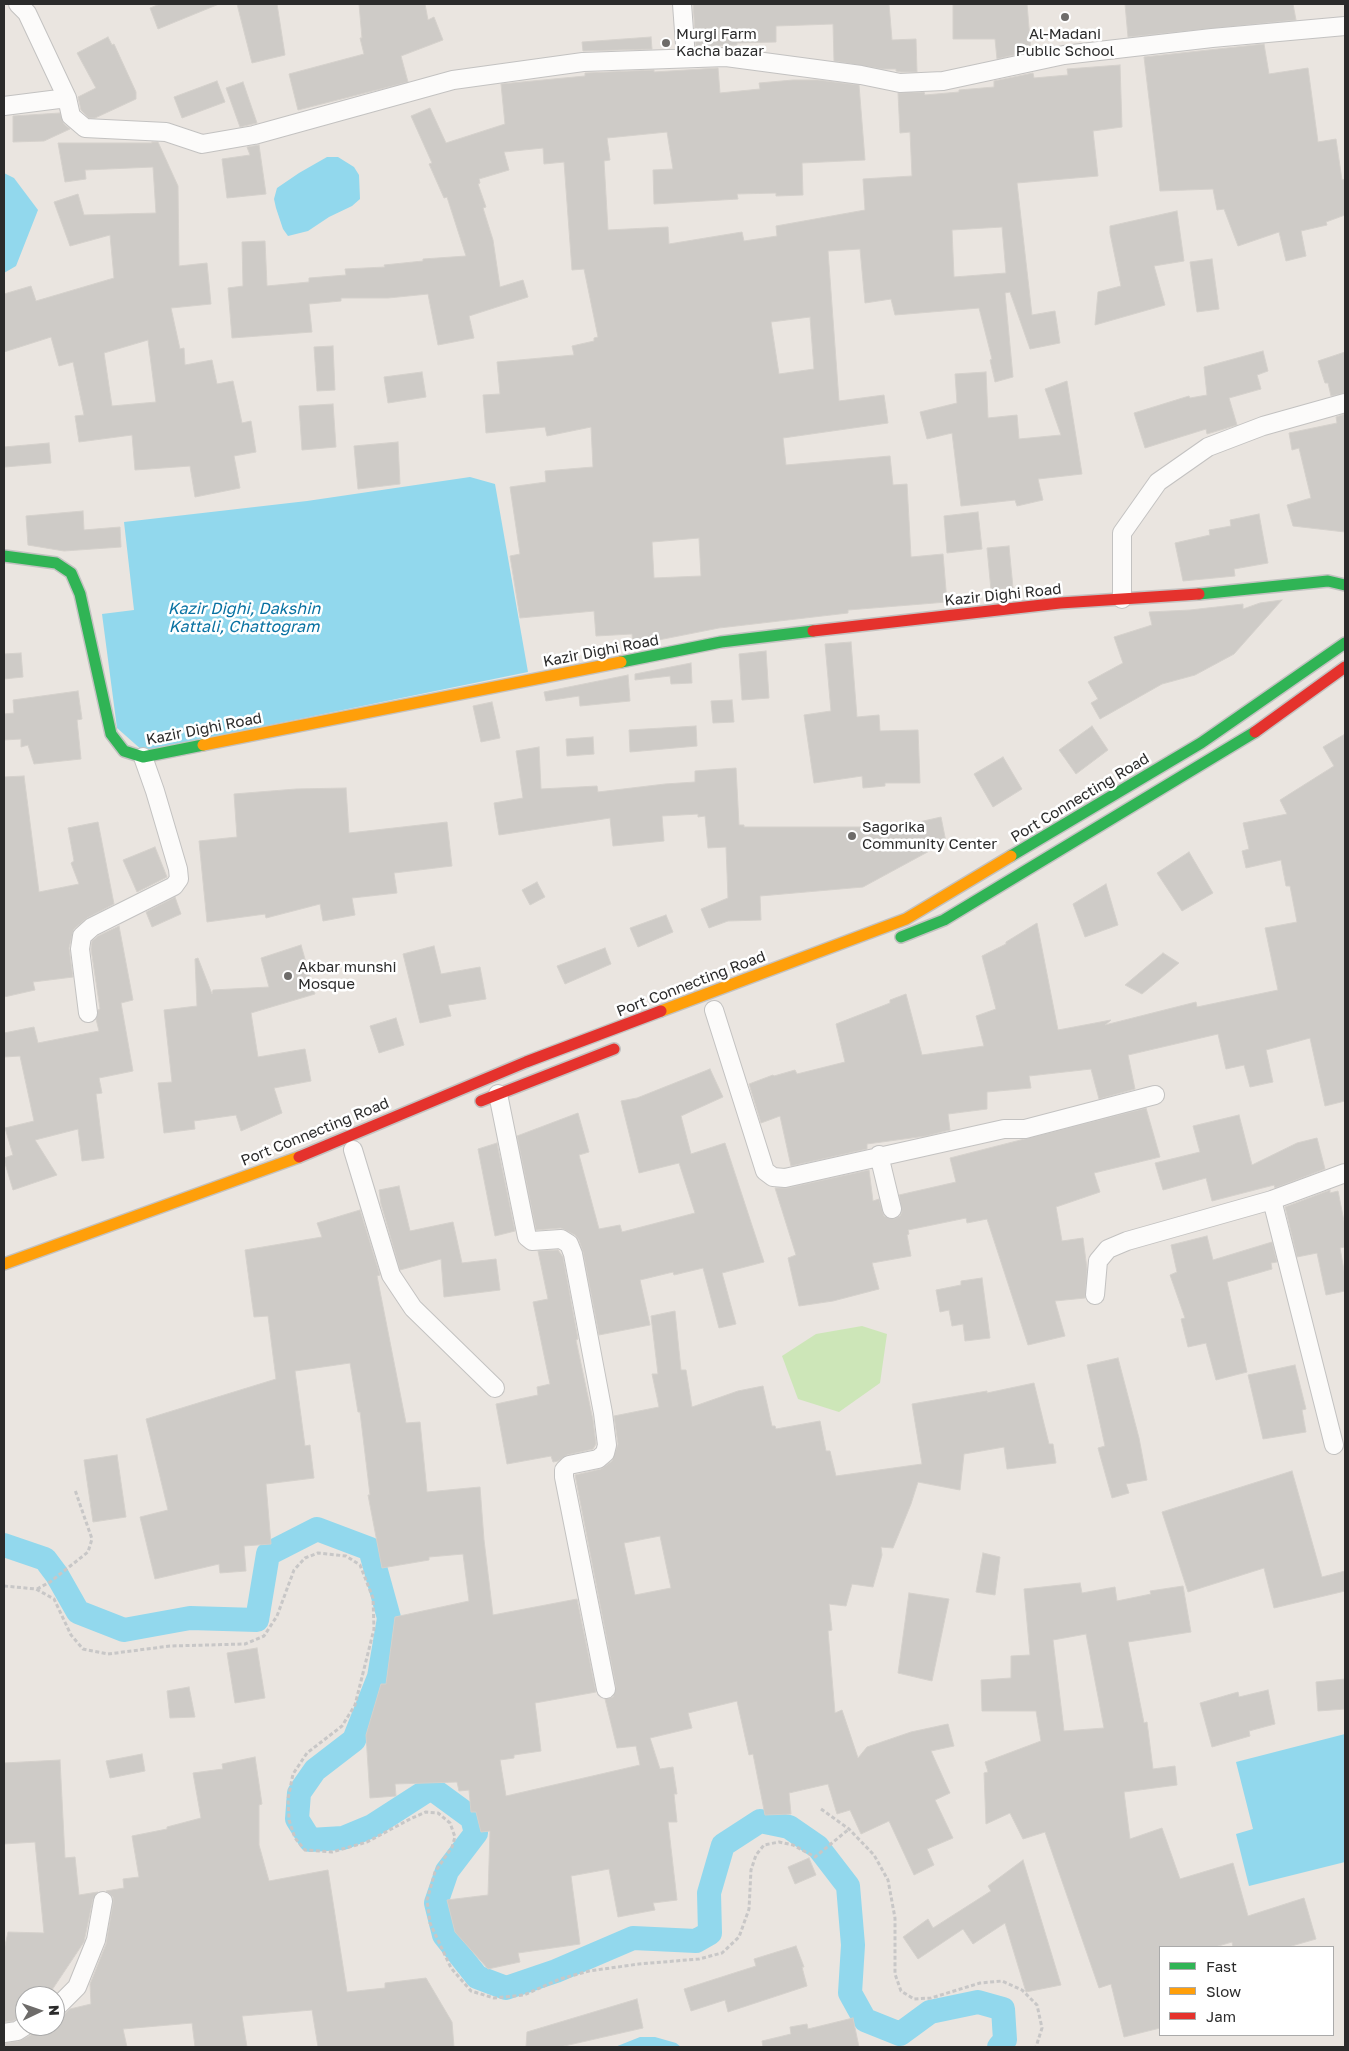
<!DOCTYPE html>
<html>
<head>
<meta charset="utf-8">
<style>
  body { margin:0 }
  #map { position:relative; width:1349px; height:2051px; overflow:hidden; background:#eae5e0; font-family:"Golos Text",sans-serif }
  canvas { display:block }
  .frame { position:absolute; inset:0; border:5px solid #2b2b2b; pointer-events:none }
  .legend { position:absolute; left:1159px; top:1946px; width:175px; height:90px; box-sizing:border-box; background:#fff; border:1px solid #aaa; margin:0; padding:6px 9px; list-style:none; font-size:15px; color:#2b2b2b }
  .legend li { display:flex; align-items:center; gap:10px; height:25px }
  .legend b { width:25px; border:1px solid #aaa }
  .north { position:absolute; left:15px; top:1986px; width:50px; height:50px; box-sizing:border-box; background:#fff; border:1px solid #aaa; border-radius:50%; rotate:87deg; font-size:14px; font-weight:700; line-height:20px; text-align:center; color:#2b2b2b }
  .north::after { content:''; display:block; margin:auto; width:18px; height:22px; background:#6e6c6a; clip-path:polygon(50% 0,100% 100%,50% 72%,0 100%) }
</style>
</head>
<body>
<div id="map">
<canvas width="1349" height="2051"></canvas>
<div class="frame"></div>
<ul class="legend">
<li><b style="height:6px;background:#30b455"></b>Fast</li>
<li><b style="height:6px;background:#ff9f0a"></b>Slow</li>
<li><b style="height:6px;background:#e5322d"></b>Jam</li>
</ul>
<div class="north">N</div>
</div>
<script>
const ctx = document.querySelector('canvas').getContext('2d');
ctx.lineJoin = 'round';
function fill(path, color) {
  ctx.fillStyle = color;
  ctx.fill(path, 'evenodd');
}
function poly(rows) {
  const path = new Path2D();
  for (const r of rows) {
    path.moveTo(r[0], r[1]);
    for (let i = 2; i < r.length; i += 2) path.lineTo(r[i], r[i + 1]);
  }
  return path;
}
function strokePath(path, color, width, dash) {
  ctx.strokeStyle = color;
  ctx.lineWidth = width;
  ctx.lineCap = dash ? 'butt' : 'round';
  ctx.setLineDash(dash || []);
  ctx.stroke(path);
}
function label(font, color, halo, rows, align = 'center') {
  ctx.font = font + ' "Golos Text",sans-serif';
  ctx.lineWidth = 5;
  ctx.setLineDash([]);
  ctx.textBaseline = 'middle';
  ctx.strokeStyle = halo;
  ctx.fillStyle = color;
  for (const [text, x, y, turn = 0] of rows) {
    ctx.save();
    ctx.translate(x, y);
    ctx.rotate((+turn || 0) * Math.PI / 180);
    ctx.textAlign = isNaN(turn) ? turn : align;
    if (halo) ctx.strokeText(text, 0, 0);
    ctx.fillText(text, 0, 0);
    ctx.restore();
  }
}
fill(poly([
  [862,1326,887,1334,880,1383,839,1412,798,1399,782,1356,816,1334]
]), '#cde6b8');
fill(poly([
  [327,157,338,157,354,167,359,175,360,199,352,206,329,217,308,231,288,236,283,229,276,208,274,199,277,188,299,173],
  [4,173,14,178,38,210,16,266,4,273],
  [470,477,495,484,528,672,143,751,117,728,102,614,134,610,124,522,307,501],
  [1345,1734,1345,1862,1249,1886,1236,1834,1253,1829,1236,1762],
  [640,2037,655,2037,676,2043,681,2047,615,2047]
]), '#92d8ed');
strokePath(poly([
  [4,1545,45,1559,57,1575,78,1612,124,1630,190,1618,257,1620,268,1554,317,1529,370,1549,389,1618,379,1677,354,1740,315,1770,299,1793,297,1819,310,1840,343,1838,372,1826,431,1788,472,1818,476,1833,447,1871,436,1903,444,1935,477,1977,506,1988,556,1971,633,1938,696,1941,710,1933,709,1893,723,1845,760,1821,789,1827,818,1847,848,1886,853,1945,850,1993,865,2020,900,2034,930,2012,978,2002,1003,2009,1005,2040,999,2047]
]), '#92d8ed', 24);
const building = poly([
  [160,4,219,4,158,29,150,8,160,4],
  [237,4,277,4,285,55,252,63,237,4],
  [359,4,425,4,428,20,434,17,443,40,401,56,408,82,298,110,289,74,364,54,360,38,362,38,359,4],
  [693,4,889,4,892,40,916,39,917,72,901,72,896,71,896,69,882,69,834,61,833,24,776,26,776,42,737,43,737,45,696,47,693,4],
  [953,4,1027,4,1031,51,997,59,995,39,953,39,953,4],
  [1125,4,1293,4,1296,20,1128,37,1125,4],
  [108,37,112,45,114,44,136,92,136,99,95,118,89,118,81,110,78,97,96,88,77,53,108,37],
  [651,37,652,49,583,51,582,42,651,37],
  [1264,44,1269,74,1308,68,1318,142,1336,139,1342,180,1345,179,1345,215,1326,222,1327,225,1301,231,1306,256,1286,261,1279,232,1238,246,1224,209,1217,210,1213,189,1160,191,1144,57,1264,44],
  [1120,65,1122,127,1093,131,1098,176,1017,183,1032,315,1055,311,1060,343,1030,349,1010,292,1005,293,1013,377,995,382,990,360,992,359,979,308,895,315,891,299,865,303,860,249,828,251,839,401,884,395,888,423,783,438,786,465,890,456,893,485,907,484,911,557,943,554,947,602,848,610,848,613,719,628,633,645,632,634,596,636,594,611,520,618,510,556,520,554,510,487,546,482,545,471,593,467,591,427,547,436,545,427,486,433,483,395,500,394,497,362,574,355,572,346,594,341,594,338,598,337,584,269,572,270,564,162,544,164,543,148,504,152,509,170,479,179,480,183,478,184,486,207,483,208,493,240,500,287,523,280,528,297,469,316,474,338,438,345,428,294,388,298,341,298,341,301,309,304,312,332,232,338,228,288,243,286,242,242,265,241,267,286,309,282,309,278,346,275,345,269,385,267,384,265,423,261,423,259,466,256,447,197,444,198,429,164,432,163,411,116,430,108,446,143,505,124,501,84,585,76,585,73,654,70,654,72,718,68,720,93,760,89,759,83,793,80,818,80,859,85,865,160,802,163,803,195,776,196,776,193,737,194,738,199,654,204,653,170,673,169,667,132,607,138,610,160,604,161,608,230,668,227,669,244,742,232,744,241,777,236,776,226,865,210,863,179,912,176,910,132,900,133,898,93,924,92,925,95,959,92,959,90,994,87,994,81,1033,73,1034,78,1068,75,1067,69,1120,65],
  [1002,227,1006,273,954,277,952,230,1002,227],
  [810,317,814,369,779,374,771,322,810,317],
  [699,538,701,576,654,578,652,542,699,538],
  [217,81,225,102,182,118,174,97,217,81],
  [243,82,257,123,240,127,226,88,243,82],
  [60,113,64,124,70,129,44,141,13,142,13,116,60,113],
  [152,142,158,142,178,186,179,266,207,263,211,304,171,308,180,349,184,348,185,365,212,360,217,384,233,381,242,423,251,421,256,452,234,456,240,488,195,497,190,466,135,470,132,435,79,442,75,416,84,415,73,362,59,366,51,337,4,352,4,294,31,286,36,301,114,278,110,235,70,246,54,202,78,194,84,215,156,213,153,167,85,170,86,179,65,182,58,143,152,143,152,142],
  [148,340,156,402,112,406,104,353,148,340],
  [259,145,266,194,227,198,222,159,250,155,247,147,259,145],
  [1177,211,1184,261,1154,266,1165,305,1095,325,1098,292,1121,286,1110,233,1110,226,1177,211],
  [1212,259,1219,309,1197,312,1190,262,1212,259],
  [333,346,335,390,317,391,314,347,333,346],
  [1263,351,1268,371,1257,375,1261,389,1229,398,1237,425,1207,434,1206,429,1145,448,1134,413,1189,396,1190,398,1207,395,1204,367,1263,351],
  [1345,352,1345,393,1331,396,1328,383,1325,383,1318,361,1345,352],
  [422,372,426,397,388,403,384,377,422,372],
  [986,372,988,418,1017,415,1019,439,1061,435,1045,389,1067,381,1082,474,1038,479,1043,500,1017,506,1015,500,961,506,952,433,927,439,920,412,957,403,955,374,986,372],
  [333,404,336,447,302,450,299,406,333,404],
  [1345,414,1345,532,1293,526,1287,505,1311,498,1299,448,1292,450,1289,433,1337,423,1336,417,1345,414],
  [398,442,400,484,358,489,354,446,398,442],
  [49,443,51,463,5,467,4,447,49,443],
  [83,511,84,530,120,527,121,547,64,551,28,545,26,516,83,511],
  [978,512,982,549,947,553,944,516,978,512],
  [1259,514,1268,563,1234,569,1235,576,1183,581,1175,543,1210,535,1209,530,1231,526,1230,520,1259,514],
  [1009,546,1013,588,991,590,987,548,1009,546],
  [1282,600,1234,654,1195,675,1162,684,1100,719,1091,703,1098,699,1088,682,1123,663,1114,637,1152,625,1149,612,1190,610,1243,604,1243,609,1260,603,1282,600],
  [851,642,857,717,879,715,880,731,918,730,920,783,885,783,885,786,863,788,862,776,814,783,804,715,831,711,825,644,851,642],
  [766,651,769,698,742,700,739,654,766,651],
  [21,653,23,677,4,679,4,654,21,653],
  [691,663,692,683,671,684,670,676,635,680,635,674,691,663],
  [628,675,630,701,580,706,579,696,546,701,544,692,628,675],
  [78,691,82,719,77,720,81,759,34,764,28,745,21,747,21,739,4,740,4,714,14,713,13,700,78,691],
  [732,700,734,722,713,723,711,701,732,700],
  [492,702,500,738,481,742,473,706,492,702],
  [696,726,697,746,630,752,629,730,696,726],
  [1092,726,1108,750,1076,774,1059,750,1092,726],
  [1345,734,1345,1101,1325,1106,1310,1038,1266,1050,1273,1082,1250,1087,1244,1065,1226,1069,1218,1034,1128,1055,1135,1089,1099,1099,1091,1069,1029,1076,1031,1088,987,1092,987,1109,948,1114,950,1130,926,1136,867,1144,867,1149,791,1166,780,1116,761,1123,749,1084,773,1075,774,1076,795,1070,797,1074,845,1062,836,1024,890,1003,890,1000,906,994,922,1055,984,1046,976,1016,996,1009,982,956,1006,944,1006,942,1037,923,1058,1030,1111,1020,1105,1025,1196,1002,1197,1007,1278,990,1265,928,1297,922,1290,886,1286,886,1281,860,1246,868,1242,851,1249,849,1243,823,1287,814,1280,800,1334,766,1323,747,1345,734],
  [593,737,594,754,567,756,566,739,593,737],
  [539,747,541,789,597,786,598,792,665,784,695,782,695,771,736,768,739,825,744,825,744,827,897,827,941,817,946,842,863,887,760,896,761,920,728,921,709,928,701,909,728,898,726,847,708,848,705,816,698,817,698,814,662,816,664,841,613,846,610,818,499,835,494,803,523,798,516,751,539,747],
  [1003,757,1022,789,993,807,974,774,1003,757],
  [24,776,39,892,79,884,71,863,74,861,68,828,98,822,114,904,87,918,74,929,69,948,73,977,33,982,35,990,4,997,4,777,24,776],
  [346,788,349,833,447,822,452,866,394,873,397,893,352,898,355,915,323,921,320,904,266,918,265,914,207,922,199,841,237,837,234,794,296,789,346,788],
  [155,847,167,877,137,892,123,860,155,847],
  [1189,852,1213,893,1182,911,1157,873,1189,852],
  [537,882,545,897,530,905,522,890,537,882],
  [1106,884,1118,925,1085,937,1073,904,1106,884],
  [175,897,181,914,152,927,146,912,175,897],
  [666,915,673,932,638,947,630,928,666,915],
  [119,926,133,1000,121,1003,133,1071,99,1078,102,1093,96,1094,104,1158,82,1161,78,1129,35,1140,57,1175,13,1190,4,1160,4,1158,13,1155,5,1128,34,1121,20,1056,4,1057,4,1033,34,1027,38,1043,99,1031,96,1019,98,1010,100,1009,91,949,92,941,98,936,119,926],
  [301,945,315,994,251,1013,258,1057,305,1049,311,1081,274,1088,282,1113,241,1131,236,1115,194,1121,195,1129,164,1133,158,1083,172,1082,164,1010,197,1006,195,959,198,958,212,994,213,990,269,987,261,958,301,945],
  [434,946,441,974,480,967,486,999,448,1005,451,1016,420,1023,403,954,434,946],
  [605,948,611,964,565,984,557,966,605,948],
  [1163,953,1179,963,1142,994,1125,985,1163,953],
  [396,1018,404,1045,379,1053,370,1026,396,1018],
  [710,1069,723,1097,681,1116,691,1154,725,1143,764,1262,722,1273,736,1324,719,1328,703,1268,674,1275,673,1272,640,1280,650,1325,599,1335,583,1252,579,1240,575,1235,561,1228,536,1230,517,1136,578,1113,589,1152,579,1155,599,1229,620,1225,622,1232,695,1213,679,1163,639,1173,621,1101,637,1098,710,1069],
  [1146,1108,1160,1157,1094,1173,1100,1192,1056,1207,1062,1241,1083,1238,1087,1269,1085,1298,1055,1301,1065,1336,1028,1345,987,1219,967,1223,966,1218,908,1230,909,1234,907,1235,911,1256,872,1263,879,1289,833,1301,799,1306,788,1258,796,1255,775,1188,787,1188,869,1170,873,1201,879,1199,884,1216,894,1219,900,1216,902,1212,899,1195,956,1182,950,1158,1146,1108],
  [1239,1115,1252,1165,1297,1143,1317,1138,1325,1169,1275,1188,1274,1185,1212,1201,1206,1178,1163,1190,1155,1163,1200,1152,1193,1126,1239,1115],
  [497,1143,515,1231,495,1236,478,1149,497,1143],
  [399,1186,410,1231,453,1222,462,1263,496,1259,500,1290,444,1297,441,1259,400,1270,381,1204,379,1190,399,1186],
  [1330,1190,1330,1193,1338,1191,1345,1226,1345,1247,1340,1248,1345,1276,1345,1291,1326,1295,1317,1253,1297,1257,1285,1207,1330,1190],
  [360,1210,380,1275,377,1276,406,1423,420,1422,427,1492,480,1487,484,1540,493,1615,577,1599,596,1692,535,1703,541,1751,514,1755,514,1758,500,1760,506,1796,640,1765,636,1746,617,1748,605,1699,613,1697,616,1687,575,1475,601,1469,612,1461,618,1444,614,1416,659,1407,652,1374,658,1374,651,1316,675,1311,681,1370,686,1370,692,1407,738,1391,763,1386,772,1426,775,1426,776,1429,820,1421,826,1451,830,1451,836,1476,922,1464,912,1404,987,1391,987,1393,1034,1383,1049,1444,1053,1444,1056,1463,1007,1469,1004,1447,964,1454,960,1490,918,1482,911,1504,893,1548,881,1547,882,1555,873,1587,852,1584,846,1606,829,1604,832,1630,828,1631,835,1713,842,1710,858,1758,867,1747,911,1732,948,1724,954,1746,931,1751,950,1793,935,1800,953,1838,927,1849,934,1865,914,1875,889,1821,861,1834,850,1810,837,1814,828,1784,789,1793,791,1814,765,1815,753,1754,749,1755,737,1701,688,1713,692,1728,650,1738,660,1769,673,1767,677,1794,674,1794,677,1822,668,1822,677,1900,653,1903,655,1910,618,1917,609,1869,571,1876,580,1944,518,1953,520,1962,488,1969,455,1932,447,1900,488,1895,490,1831,481,1832,476,1812,471,1812,469,1790,459,1791,457,1782,395,1784,396,1796,370,1798,366,1735,381,1684,386,1684,395,1617,469,1601,463,1554,429,1557,429,1560,382,1568,368,1495,370,1495,360,1412,358,1412,350,1363,295,1371,305,1446,310,1445,314,1478,266,1484,271,1544,244,1546,246,1571,220,1573,219,1564,155,1579,140,1517,168,1510,146,1419,276,1379,268,1316,254,1317,245,1250,322,1237,317,1223,360,1210],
  [660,1536,671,1588,635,1595,624,1543,660,1536],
  [1207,1236,1213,1260,1272,1242,1277,1262,1271,1263,1272,1269,1227,1282,1247,1372,1216,1380,1206,1343,1188,1347,1181,1319,1185,1318,1170,1275,1177,1272,1171,1245,1207,1236],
  [558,1250,563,1257,578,1339,576,1340,593,1420,596,1444,593,1449,567,1455,558,1461,553,1462,551,1456,507,1464,496,1404,538,1395,537,1387,550,1384,533,1302,548,1299,538,1251,558,1250],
  [982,1278,990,1338,965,1341,963,1324,952,1326,949,1310,940,1312,936,1290,961,1285,961,1281,982,1278],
  [1118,1358,1139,1438,1147,1480,1126,1484,1129,1493,1112,1498,1098,1448,1105,1446,1087,1365,1118,1358],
  [1295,1365,1306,1409,1302,1410,1306,1432,1263,1439,1248,1375,1295,1365],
  [117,1455,126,1517,93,1522,84,1460,117,1455],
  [1292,1471,1322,1577,1345,1571,1345,1591,1274,1608,1264,1568,1188,1592,1162,1512,1292,1471],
  [983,1553,1000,1557,995,1595,976,1592,983,1553],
  [1080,1583,1082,1593,1115,1587,1117,1601,1151,1594,1150,1591,1183,1586,1191,1632,1128,1642,1144,1723,1147,1722,1153,1769,1175,1766,1177,1785,1124,1792,1130,1839,1162,1828,1180,1879,1233,1863,1248,1916,1304,1898,1316,1939,1288,1947,1233,1947,1232,1942,1215,1947,1160,1947,1160,2028,1124,2037,1111,1984,1099,1988,1045,1832,1023,1839,1010,1813,986,1824,984,1773,988,1772,985,1762,1041,1741,1036,1711,982,1711,981,1680,1011,1678,1011,1656,1030,1655,1024,1589,1080,1583],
  [1086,1634,1104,1728,1064,1731,1053,1640,1086,1634],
  [909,1593,949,1599,932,1681,898,1673,909,1593],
  [257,1648,265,1698,235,1703,227,1653,257,1648],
  [1345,1679,1345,1709,1318,1711,1316,1682,1345,1679],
  [189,1687,195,1717,170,1718,167,1691,189,1687],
  [1268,1690,1275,1724,1249,1731,1250,1736,1212,1747,1200,1703,1238,1692,1239,1697,1268,1690],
  [142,1754,145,1771,110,1778,106,1761,142,1754],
  [255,1757,262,1804,259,1805,259,1845,269,1881,328,1870,347,1992,385,1988,385,1983,426,1978,452,2022,454,2047,318,2047,312,2010,242,2016,247,2047,195,2047,192,2023,123,2029,127,2047,4,2047,4,2043,19,2041,31,2035,36,2026,55,2026,55,2019,62,2017,70,2009,91,2004,90,1984,106,1944,113,1903,113,1897,106,1891,124,1888,123,1879,139,1877,132,1836,167,1829,167,1827,201,1818,193,1773,223,1769,222,1764,255,1757],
  [60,1760,65,1858,75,1857,79,1895,98,1892,93,1899,84,1942,48,1996,25,1996,25,2015,13,2021,4,2022,4,1950,8,1932,44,1933,35,1842,4,1844,4,1763,60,1760],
  [809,1858,816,1875,795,1884,788,1867,809,1858],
  [1023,1860,1061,1985,1026,1992,1005,1923,973,1944,963,1929,918,1959,903,1937,928,1919,933,1928,991,1891,988,1886,1023,1860],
  [796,1946,804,1967,802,1967,807,1986,728,2012,725,2000,691,2011,684,1989,756,1966,754,1959,796,1946],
  [637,1999,643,2028,560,2047,526,2047,527,2032,637,1999],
  [853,2018,859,2047,763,2047,762,2041,791,2034,790,2027,807,2024,808,2029,853,2018]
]);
fill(building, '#cecbc7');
strokePath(building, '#d5d1cc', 1);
const street = poly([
  [18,4,27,13,67,98,71,116,85,128,166,132,202,144,254,135,453,80,583,62,726,57,861,75,900,83,943,81,1064,55,1212,38,1345,26],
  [682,4,686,58],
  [4,106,67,98],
  [1122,599,1122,533,1158,482,1208,447,1263,426,1345,403],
  [714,1010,765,1171,773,1177,785,1178,1004,1129,1025,1129,1155,1095],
  [88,1013,80,949,82,936,92,927,174,886,179,879,178,869,155,791,143,757],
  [498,1094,527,1237,532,1241,561,1239,569,1244,573,1254,603,1413,607,1445,605,1453,598,1459,569,1465,564,1470,564,1477,606,1689],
  [353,1150,391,1275,413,1308,495,1388],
  [879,1155,892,1209],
  [1272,1200,1334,1445],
  [1095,1295,1098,1261,1108,1249,1127,1241,1272,1200,1345,1173],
  [55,2009,77,1987,96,1940,103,1901],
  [4,2033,17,2031,25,2026]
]);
const fast = poly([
  [4,556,56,563,71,573,80,594,111,734,124,751,143,757,203,745],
  [1199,594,1328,581,1345,585],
  [621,662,721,642,813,631],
  [1011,856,1201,743,1345,643],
  [901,937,944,920,1255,732]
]);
const slow = poly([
  [203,745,621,662],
  [661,1011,906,919,1011,856],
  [4,1264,299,1157]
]);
const jam = poly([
  [813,631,1060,603,1199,594],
  [1255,732,1345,667],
  [481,1101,614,1049],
  [299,1157,526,1062,661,1011]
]);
strokePath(street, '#c3c2c1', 20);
strokePath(fast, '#c3c2c1', 14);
strokePath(slow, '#c3c2c1', 14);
strokePath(jam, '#c3c2c1', 14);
strokePath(poly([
  [4,1586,36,1589,54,1599,71,1635,83,1649,108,1654,170,1646,245,1644,264,1636,277,1616,294,1570,305,1558,318,1553,346,1556,360,1565,373,1598,374,1629,355,1705,342,1726,307,1753,293,1774,288,1799,289,1820,295,1838,305,1850,332,1852,367,1842,412,1818,426,1812,438,1813,450,1823,455,1837,452,1847,435,1872,427,1900,430,1923,451,1968,471,1991,494,1998,524,1995,560,1979,589,1971,639,1964,699,1959,722,1953,739,1937,749,1909,751,1870,756,1855,764,1845,779,1842,793,1845,815,1857,849,1829],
  [37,1589,50,1582,88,1552,92,1539,75,1490],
  [821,1809,849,1829,874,1855,888,1880,895,1918,895,1974,901,1991,914,1999,931,1998,980,1983,1002,1981,1022,1990,1037,2005,1042,2028,1036,2047]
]), '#c8c7c7', 3, [4, 2.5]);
strokePath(street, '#fcfbfa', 18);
strokePath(fast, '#30b455', 11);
strokePath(slow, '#ff9f0a', 11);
strokePath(jam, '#e5322d', 11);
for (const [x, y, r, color] of [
  [1065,17,5,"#6e6c6a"],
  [666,43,5,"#6e6c6a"],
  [852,836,5,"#6e6c6a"],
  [288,976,5,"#6e6c6a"]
]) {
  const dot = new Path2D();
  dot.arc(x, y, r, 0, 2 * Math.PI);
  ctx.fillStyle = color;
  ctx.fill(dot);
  strokePath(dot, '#fff', 2);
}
label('15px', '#2b2b2b', '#fff', [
  ["Murgi Farm",676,34],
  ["Kacha bazar",676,51],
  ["Al-Madani",1065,34,"center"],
  ["Public School",1065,51,"center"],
  ["Sagorika",862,827],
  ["Community Center",862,844],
  ["Akbar munshi",298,967],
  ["Mosque",298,984]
], 'left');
label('15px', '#2b2b2b', '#fff', [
  ["Kazir Dighi Road",1003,595,-6],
  ["Kazir Dighi Road",601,651,-11],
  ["Kazir Dighi Road",204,729,-11],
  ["Port Connecting Road",1080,798,-31],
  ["Port Connecting Road",691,984,-21],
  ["Port Connecting Road",315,1132,-22]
]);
label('italic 16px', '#0972a2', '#fff', [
  ["Kazir Dighi, Dakshin",244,609],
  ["Kattali, Chattogram",244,627]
]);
</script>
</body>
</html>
